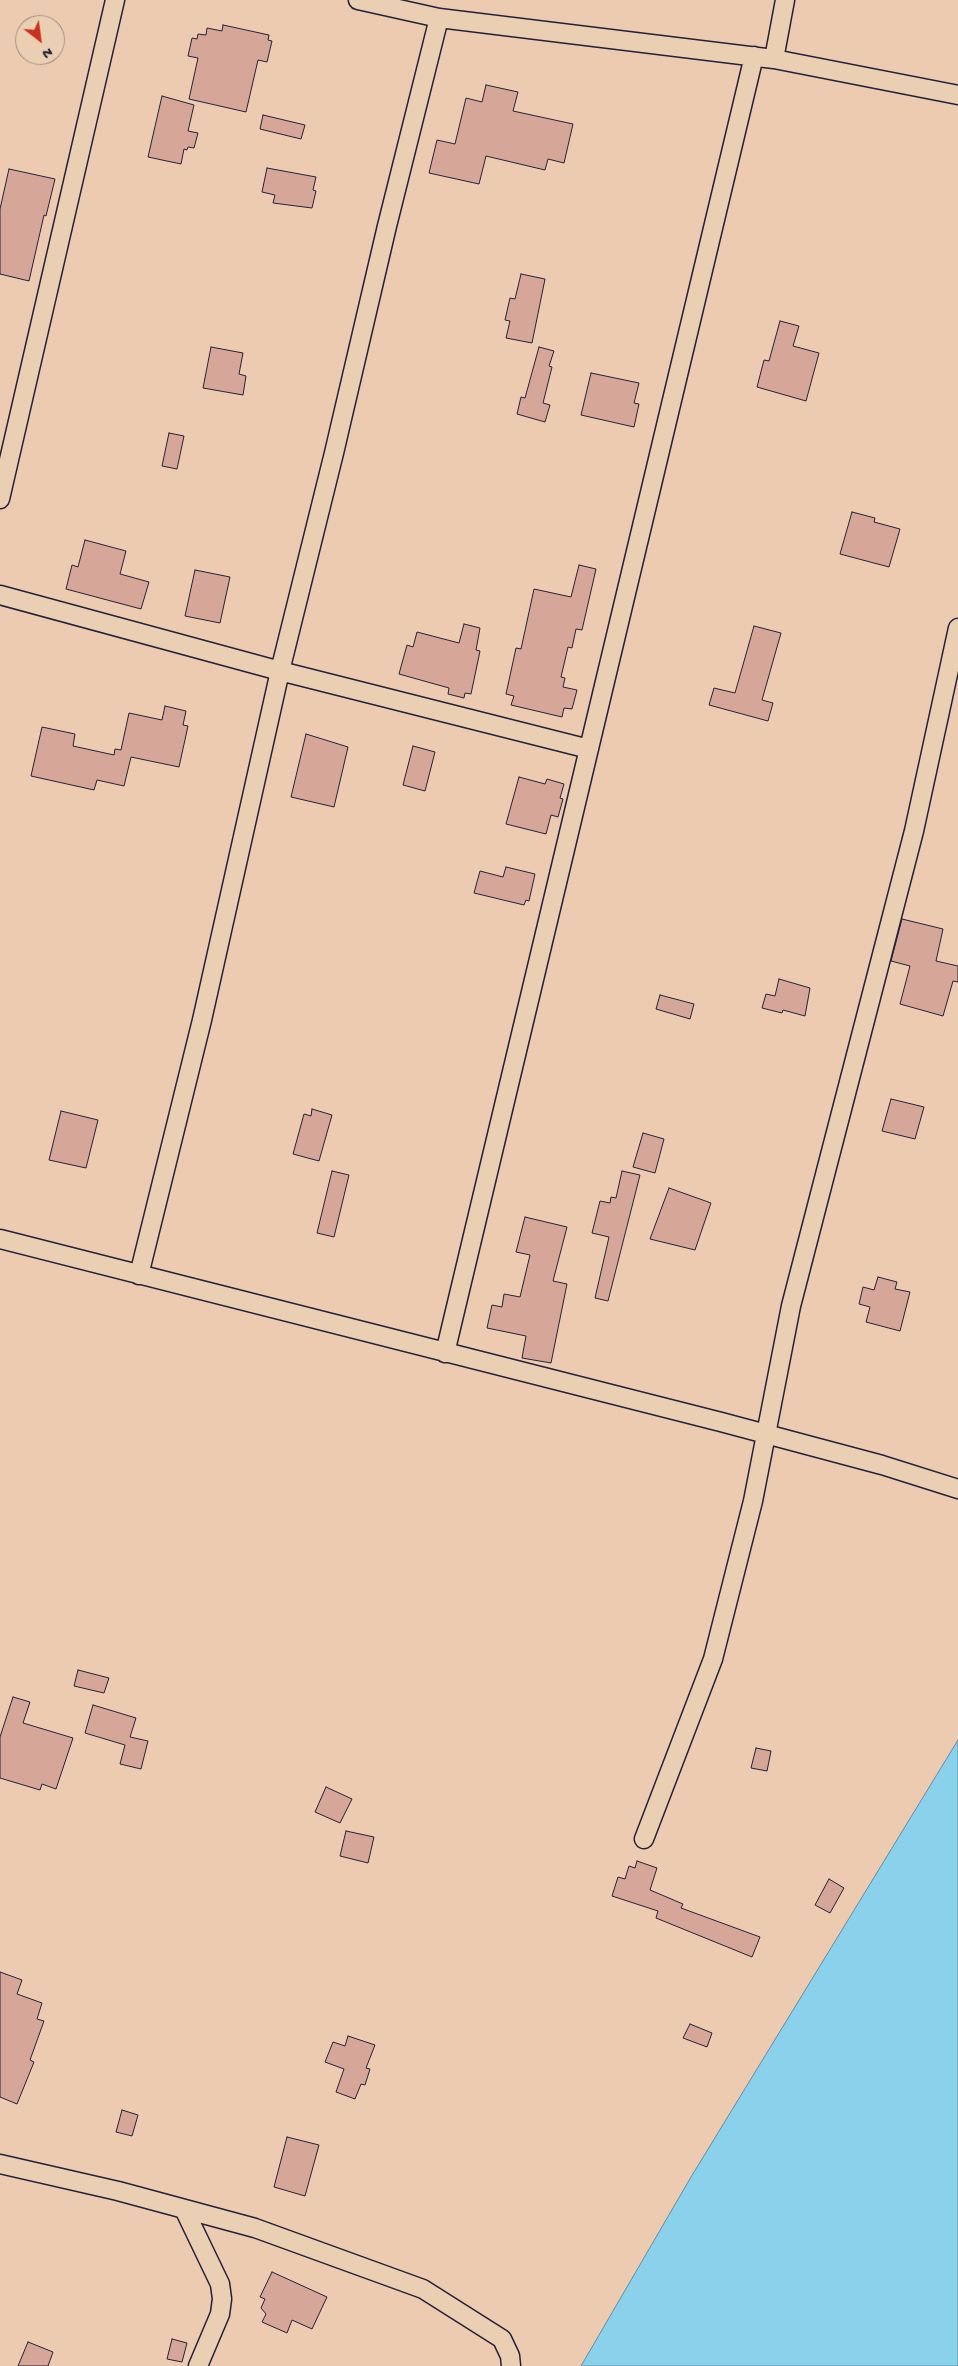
<!DOCTYPE html>
<html>
<head>
<meta charset="utf-8">
<style>
  body { margin:0 }
  #map { position:relative; width:958px; height:2366px; overflow:hidden; background:#edcbb0; font-family:"Gochi Hand",sans-serif }
  canvas { display:block }
  .north { position:absolute; left:15px; top:15px; width:50px; height:50px; box-sizing:border-box; background:#ebcfb2; border:1px solid #9b8a82; border-radius:50%; rotate:150deg; font-size:14px; font-weight:700; line-height:20px; text-align:center; color:#22223b }
  .north::after { content:''; display:block; margin:auto; width:18px; height:22px; background:#c8321e; clip-path:polygon(50% 0,100% 100%,50% 72%,0 100%) }
</style>
</head>
<body>
<div id="map">
<canvas width="958" height="2366"></canvas>
<div class="north">N</div>
</div>
<script>
const ctx = document.querySelector('canvas').getContext('2d');
ctx.lineJoin = 'round';
function fill(path, color) {
  ctx.fillStyle = color;
  ctx.fill(path, 'evenodd');
}
function poly(rows) {
  const path = new Path2D();
  for (const r of rows) {
    path.moveTo(r[0], r[1]);
    for (let i = 2; i < r.length; i += 2) path.lineTo(r[i], r[i + 1]);
  }
  return path;
}
function strokePath(path, color, width, dash) {
  ctx.strokeStyle = color;
  ctx.lineWidth = width;
  ctx.lineCap = dash ? 'butt' : 'round';
  ctx.setLineDash(dash || []);
  ctx.stroke(path);
}
const water = poly([
  [958,1740,958,2366,581,2366,691,2177,958,1740]
]);
fill(water, '#8ad2eb');
strokePath(water, '#608ca5', 1);
const building = poly([
  [223,25,269,35,268,40,272,41,267,62,258,60,246,112,189,99,198,58,188,56,192,38,197,39,198,34,206,35,207,28,222,31,223,25],
  [486,85,518,92,513,111,573,124,564,163,548,159,545,170,486,156,479,184,429,173,437,140,455,144,466,98,482,102,486,85],
  [162,96,194,105,188,131,198,133,194,148,188,147,187,150,184,149,181,164,148,157,162,96],
  [263,115,305,125,301,139,260,129,263,115],
  [267,168,316,177,313,190,316,191,312,208,273,203,275,195,262,192,267,168],
  [9,169,55,179,46,216,44,215,29,281,0,274,0,209,9,169],
  [521,274,545,279,532,343,506,338,510,321,505,320,510,298,515,299,521,274],
  [780,321,799,326,793,346,819,353,806,401,757,387,764,360,769,361,780,321],
  [211,347,243,353,239,374,246,376,243,395,203,388,211,347],
  [539,347,554,351,549,366,552,367,543,403,550,405,545,422,517,414,521,397,525,398,539,347],
  [591,373,639,383,634,403,639,404,634,427,581,415,591,373],
  [169,433,184,436,177,469,162,466,169,433],
  [852,512,875,518,874,522,900,529,889,567,840,554,852,512],
  [85,540,126,551,120,574,149,582,141,609,66,589,72,565,78,567,85,540],
  [579,565,596,569,582,630,576,629,572,648,568,647,561,677,565,678,563,687,577,690,572,709,564,708,562,717,511,705,514,696,506,694,516,648,521,649,534,589,571,597,579,565],
  [195,570,230,577,220,623,185,616,195,570],
  [464,624,480,628,476,650,480,651,471,694,465,693,464,698,448,694,449,688,399,674,407,645,413,647,417,632,459,643,464,624],
  [754,626,781,633,762,700,773,703,768,721,709,705,714,688,735,693,754,626],
  [165,706,186,711,183,725,188,726,179,767,131,757,124,786,97,780,94,790,31,776,42,727,75,734,73,746,114,755,115,749,121,750,129,713,162,720,165,706],
  [306,734,348,747,334,807,291,797,306,734],
  [413,746,435,752,425,791,403,785,413,746],
  [519,777,545,784,547,779,564,784,560,798,563,799,558,817,551,815,546,834,506,824,519,777],
  [506,867,535,874,529,901,526,900,524,905,474,893,480,871,503,877,506,867],
  [902,919,943,929,936,961,958,966,958,982,953,981,943,1016,900,1004,910,966,891,961,902,919],
  [779,979,810,988,805,1016,783,1010,782,1013,762,1008,766,994,775,996,779,979],
  [660,995,694,1004,690,1019,656,1009,660,995],
  [891,1099,924,1107,915,1139,882,1131,891,1099],
  [312,1109,332,1115,319,1161,293,1154,304,1114,311,1116,312,1109],
  [61,1111,98,1120,86,1168,49,1160,61,1111],
  [643,1133,664,1139,655,1173,633,1167,643,1133],
  [332,1171,349,1175,334,1237,317,1233,332,1171],
  [622,1171,640,1175,608,1301,595,1298,609,1237,592,1233,600,1201,610,1203,611,1197,616,1198,622,1171],
  [669,1188,711,1203,695,1250,650,1239,669,1188],
  [525,1217,567,1227,553,1281,567,1284,551,1363,522,1358,526,1336,487,1328,492,1305,502,1307,504,1294,520,1297,530,1255,516,1252,525,1217],
  [878,1277,897,1282,895,1289,910,1292,900,1331,866,1322,870,1307,859,1304,863,1287,874,1290,878,1277],
  [78,1670,109,1678,104,1693,74,1686,78,1670],
  [13,1697,30,1702,23,1723,73,1738,56,1789,42,1784,40,1790,0,1778,0,1737,13,1697],
  [93,1705,136,1718,130,1737,148,1741,141,1769,120,1764,125,1745,85,1733,93,1705],
  [756,1748,771,1751,767,1771,751,1768,756,1748],
  [326,1787,352,1799,340,1823,315,1812,326,1787],
  [346,1831,374,1837,368,1863,340,1856,346,1831],
  [637,1861,657,1868,650,1890,683,1904,681,1908,760,1937,752,1957,656,1918,658,1911,612,1896,618,1877,625,1879,629,1866,635,1868,637,1861],
  [829,1879,844,1888,830,1913,815,1905,829,1879],
  [0,1972,22,1980,17,1994,42,2003,37,2019,44,2021,30,2060,34,2062,17,2104,0,2097,0,1972],
  [690,2024,712,2033,707,2047,683,2038,690,2024],
  [348,2036,375,2045,366,2068,370,2069,365,2085,361,2084,355,2099,336,2092,344,2069,325,2062,333,2042,345,2046,348,2036],
  [122,2110,138,2115,132,2136,116,2132,122,2110],
  [287,2137,319,2145,305,2196,274,2187,287,2137],
  [272,2272,327,2297,312,2329,292,2320,287,2333,262,2322,266,2314,261,2308,265,2299,260,2297,272,2272],
  [172,2339,187,2343,182,2362,167,2359,172,2339],
  [28,2342,53,2352,48,2366,18,2366,28,2342]
]);
fill(building, '#d6a698');
strokePath(building, '#22223b', 1);
const minor = poly([
  [358,0,439,18,774,59,958,95],
  [774,59,785,0],
  [0,499,115,0],
  [0,595,280,671,589,749],
  [0,1239,721,1422,882,1465,958,1489],
  [139,1275,202,1020,280,671,334,453,387,226,439,18],
  [445,1353,754,56],
  [644,1839,713,1659,753,1501,791,1306,914,831,958,628],
  [0,2164,118,2191,255,2228,423,2289,502,2339,510,2356,511,2366],
  [184,2209,220,2284,222,2299,220,2314,198,2366]
]);
strokePath(minor, '#22223b', 21);
strokePath(minor, '#ebcfb2', 18);
</script>
</body>
</html>
